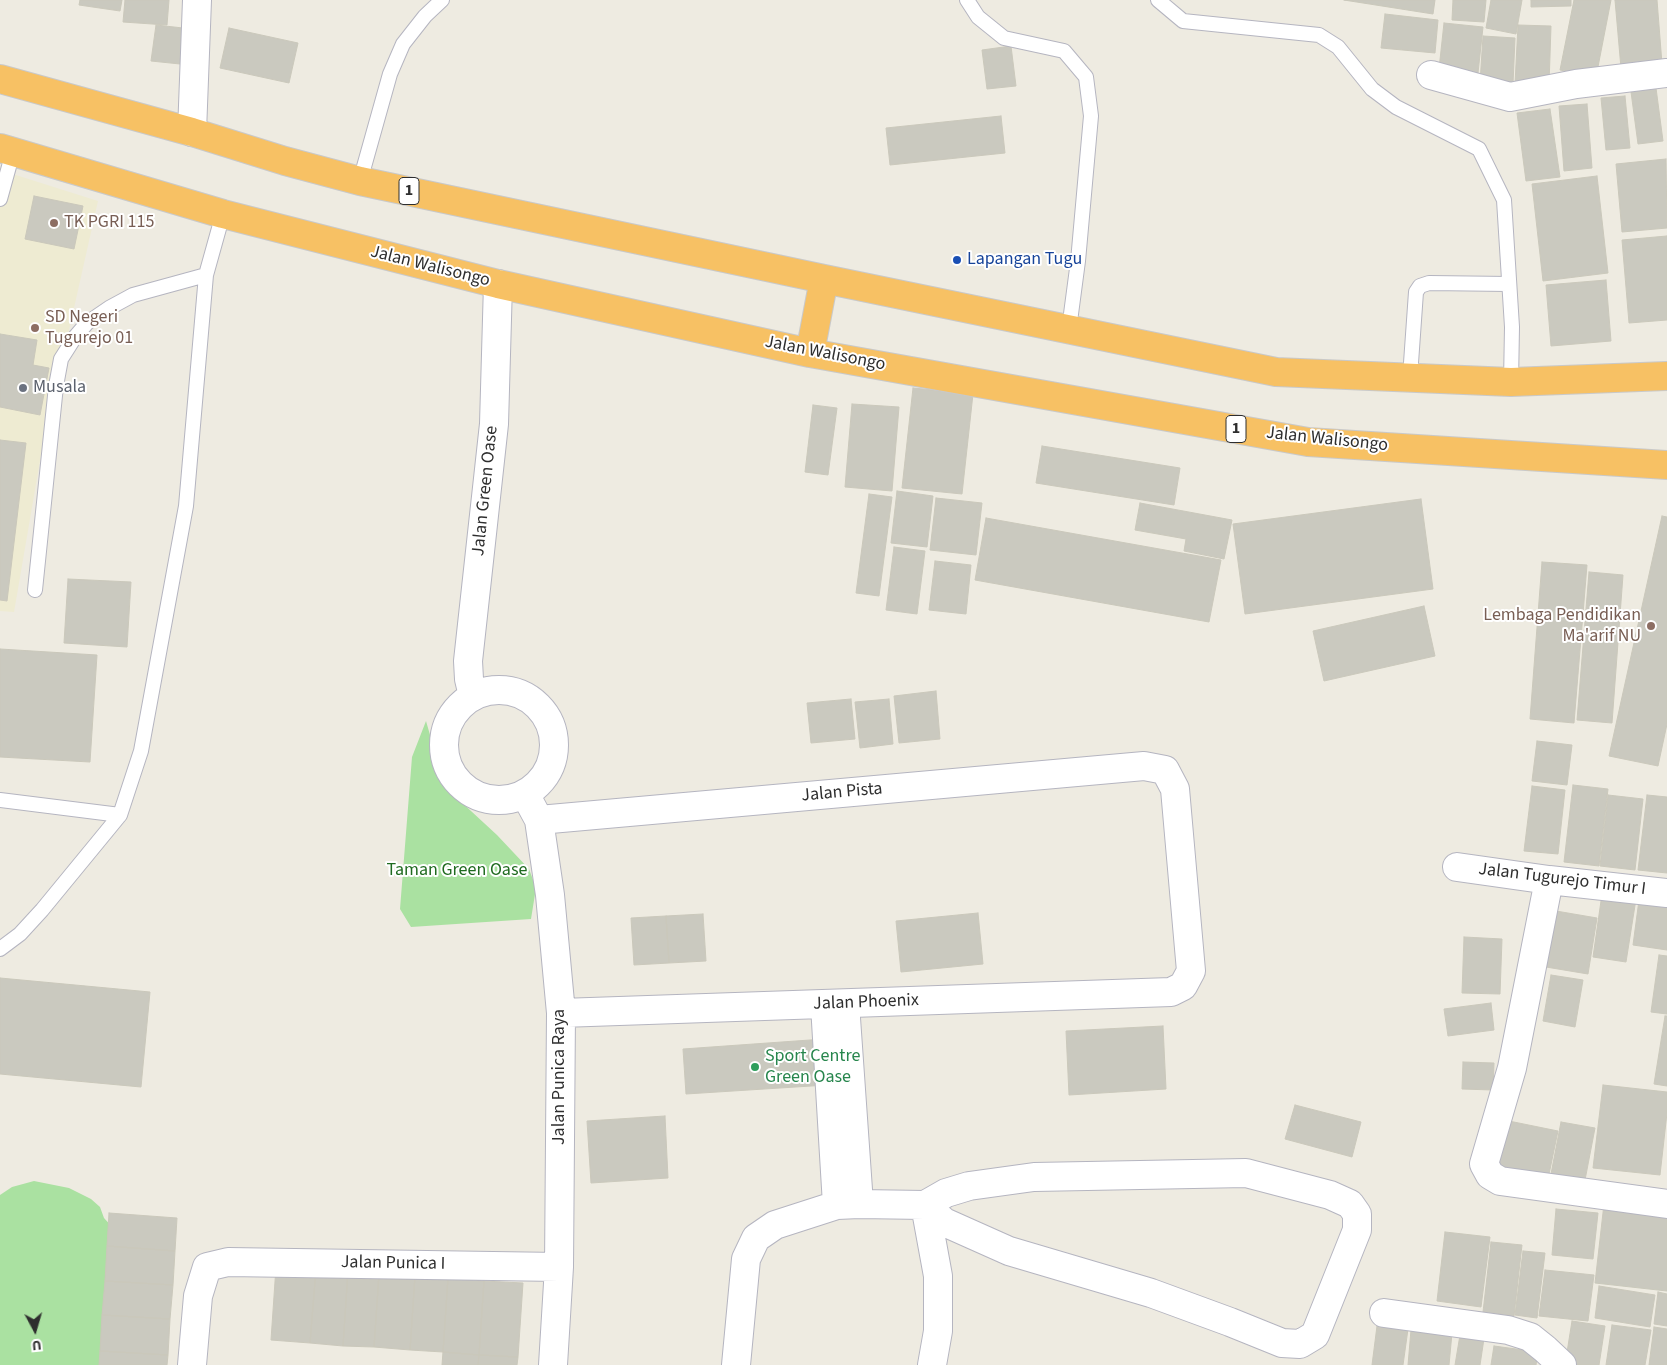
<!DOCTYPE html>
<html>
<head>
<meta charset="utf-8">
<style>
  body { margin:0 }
  #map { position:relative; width:1667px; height:1365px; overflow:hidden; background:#eeebe1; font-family:"Source Sans 3",sans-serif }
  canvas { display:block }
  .north { position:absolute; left:10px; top:1305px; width:50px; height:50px; -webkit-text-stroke:4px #fff; paint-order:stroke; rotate:174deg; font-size:14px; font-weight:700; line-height:20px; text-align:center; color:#2e2e2e }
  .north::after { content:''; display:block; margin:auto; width:18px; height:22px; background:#2e2e2e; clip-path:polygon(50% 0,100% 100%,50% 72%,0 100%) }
</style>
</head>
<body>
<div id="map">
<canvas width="1667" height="1365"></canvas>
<div class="north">U</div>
</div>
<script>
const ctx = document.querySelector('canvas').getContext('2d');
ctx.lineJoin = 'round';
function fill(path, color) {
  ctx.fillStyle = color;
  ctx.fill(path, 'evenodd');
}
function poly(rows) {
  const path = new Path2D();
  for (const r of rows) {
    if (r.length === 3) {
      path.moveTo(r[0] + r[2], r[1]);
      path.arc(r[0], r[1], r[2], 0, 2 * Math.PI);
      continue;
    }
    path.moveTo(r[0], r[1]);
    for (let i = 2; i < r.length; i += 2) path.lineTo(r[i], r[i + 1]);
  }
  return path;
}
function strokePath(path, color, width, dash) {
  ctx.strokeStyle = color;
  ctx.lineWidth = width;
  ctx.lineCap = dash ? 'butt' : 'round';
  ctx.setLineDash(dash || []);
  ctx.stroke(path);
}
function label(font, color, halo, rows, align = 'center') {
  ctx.font = font + ' "Source Sans 3",sans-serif';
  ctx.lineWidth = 4;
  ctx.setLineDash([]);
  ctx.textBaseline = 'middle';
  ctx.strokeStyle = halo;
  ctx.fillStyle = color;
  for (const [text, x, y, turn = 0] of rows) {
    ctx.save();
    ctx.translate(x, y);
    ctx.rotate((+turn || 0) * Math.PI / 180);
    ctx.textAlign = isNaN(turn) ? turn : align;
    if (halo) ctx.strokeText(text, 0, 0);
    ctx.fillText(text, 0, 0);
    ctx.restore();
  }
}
fill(poly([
  [0,170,98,201,41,455,14,612,0,611]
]), '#eeebd2');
fill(poly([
  [426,721,445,787,497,835,529,869,536,888,531,919,411,927,400,909,412,757],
  [34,1181,69,1188,91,1199,100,1207,104,1218,115,1230,105,1365,0,1365,0,1195,12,1187]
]), '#aae1a1');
const building = poly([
  [80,0,122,0,120,11,79,5,80,0],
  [125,0,169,0,167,25,123,22,125,0],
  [1344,0,1435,0,1433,14,1344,0],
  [1453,0,1486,0,1484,22,1452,20,1453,0],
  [1491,0,1522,0,1516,34,1486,28,1491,0],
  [1531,0,1571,0,1571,6,1531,7,1531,0],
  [1574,0,1611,0,1596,77,1560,70,1574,0],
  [1615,0,1657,0,1662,64,1621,68,1615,0],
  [1385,14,1438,20,1435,53,1381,48,1385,14],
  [1444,23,1483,27,1478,73,1439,69,1444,23],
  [156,25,183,28,180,64,151,61,156,25],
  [1518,25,1551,26,1549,85,1515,84,1518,25],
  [229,28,298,43,289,83,220,68,229,28],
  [1483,36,1515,38,1513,84,1480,83,1483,36],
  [1011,46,1016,86,987,89,982,50,1011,46],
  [1656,88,1663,141,1638,144,1631,92,1656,88],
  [1625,96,1630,148,1606,150,1601,98,1625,96],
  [1587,104,1592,168,1564,171,1559,106,1587,104],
  [1550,109,1560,177,1526,181,1517,113,1550,109],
  [1001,116,1005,153,890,165,886,128,1001,116],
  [1666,159,1667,228,1622,232,1616,164,1666,159],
  [1597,176,1608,273,1543,281,1532,184,1597,176],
  [34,196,83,206,74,249,25,239,34,196],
  [1667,236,1667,320,1629,323,1622,240,1667,236],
  [1606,280,1611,341,1551,346,1546,285,1606,280],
  [0,334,37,340,33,365,49,368,40,415,0,407,0,334],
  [913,388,973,394,962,494,902,488,913,388],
  [852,404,899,407,892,491,845,487,852,404],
  [813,405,837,408,828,475,805,472,813,405],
  [0,440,26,443,7,601,0,600,0,440],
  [1042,446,1180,468,1174,505,1036,483,1042,446],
  [897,491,933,496,927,547,891,543,897,491],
  [869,494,892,497,879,596,856,593,869,494],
  [936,498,982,503,976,555,930,550,936,498],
  [1421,499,1433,589,1245,614,1233,524,1421,499],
  [1140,503,1232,520,1224,559,1184,551,1186,539,1135,530,1140,503],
  [1662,516,1667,517,1667,724,1658,766,1609,756,1662,516],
  [986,518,1221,560,1209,622,975,580,986,518],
  [894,547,925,551,917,614,886,610,894,547],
  [935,561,971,565,966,614,929,610,935,561],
  [1542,562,1587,565,1574,723,1530,719,1542,562],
  [1589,572,1623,575,1612,723,1577,720,1589,572],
  [68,579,131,582,127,647,64,643,68,579],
  [1424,606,1435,656,1324,681,1313,631,1424,606],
  [0,649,97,655,90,762,0,757,0,649],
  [936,691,940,739,899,743,894,696,936,691],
  [851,699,855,739,811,743,807,703,851,699],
  [889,699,893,744,860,748,855,702,889,699],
  [1537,741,1572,745,1567,785,1532,781,1537,741],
  [1573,785,1608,789,1599,866,1564,862,1573,785],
  [1532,786,1565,790,1558,854,1524,851,1532,786],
  [1608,795,1643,799,1635,870,1600,866,1608,795],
  [1647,795,1667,797,1667,873,1638,870,1647,795],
  [1602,894,1636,899,1626,962,1593,957,1602,894],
  [1639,900,1667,904,1667,950,1633,945,1639,900],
  [1556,911,1597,918,1588,974,1546,967,1556,911],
  [978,913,983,964,901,972,896,921,978,913],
  [703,914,706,961,669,963,666,916,703,914],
  [666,916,669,963,634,965,631,918,666,916],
  [1464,937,1502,939,1500,994,1462,993,1464,937],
  [1659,955,1667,956,1667,1014,1651,1012,1659,955],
  [1551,975,1583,980,1575,1027,1543,1021,1551,975],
  [0,978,150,992,141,1087,0,1074,0,978],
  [1491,1003,1494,1030,1448,1036,1444,1009,1491,1003],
  [1665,1016,1667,1016,1667,1086,1654,1084,1665,1016],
  [1163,1026,1166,1089,1069,1095,1066,1031,1163,1026],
  [824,1039,827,1085,686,1094,683,1049,824,1039],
  [1463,1062,1494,1063,1493,1090,1462,1089,1463,1062],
  [1603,1085,1667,1092,1667,1113,1660,1175,1593,1168,1603,1085],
  [1295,1105,1361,1122,1352,1157,1285,1139,1295,1105],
  [665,1116,668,1178,591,1183,587,1121,665,1116],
  [1499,1119,1558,1131,1548,1179,1490,1168,1499,1119],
  [1561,1122,1595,1128,1585,1180,1551,1174,1561,1122],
  [1604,1204,1667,1211,1667,1291,1595,1283,1604,1204],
  [1556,1209,1598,1213,1593,1259,1552,1255,1556,1209],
  [109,1213,177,1218,175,1251,107,1246,109,1213],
  [1445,1232,1490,1237,1481,1307,1437,1301,1445,1232],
  [1491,1242,1522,1245,1514,1316,1483,1312,1491,1242],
  [107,1246,175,1251,173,1285,105,1281,107,1246],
  [1523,1251,1545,1253,1537,1318,1515,1315,1523,1251],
  [276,1267,316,1269,310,1343,271,1340,276,1267],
  [316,1269,348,1271,343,1346,310,1343,316,1269],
  [1545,1270,1594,1275,1588,1321,1539,1316,1545,1270],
  [348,1271,379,1274,374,1347,343,1346,348,1271],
  [379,1274,415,1276,410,1350,374,1347,379,1274],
  [415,1276,448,1278,443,1352,410,1350,415,1276],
  [448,1278,484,1281,479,1355,443,1352,448,1278],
  [105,1281,173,1285,170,1319,102,1315,105,1281],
  [484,1281,523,1283,518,1357,479,1355,484,1281],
  [1599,1286,1655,1295,1650,1327,1595,1318,1599,1286],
  [1658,1292,1667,1294,1667,1326,1654,1324,1658,1292],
  [102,1315,170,1319,168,1355,100,1351,102,1315],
  [1572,1321,1605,1326,1599,1365,1565,1365,1572,1321],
  [1612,1325,1651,1330,1645,1365,1606,1365,1612,1325],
  [1377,1326,1408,1329,1403,1365,1372,1365,1377,1326],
  [1654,1327,1667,1329,1667,1365,1649,1365,1654,1327],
  [1461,1329,1485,1332,1480,1365,1455,1365,1461,1329],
  [1411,1330,1452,1333,1449,1365,1408,1365,1411,1330],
  [1494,1346,1538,1352,1536,1365,1491,1365,1494,1346],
  [100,1351,168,1355,167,1365,99,1365,100,1351],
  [443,1352,479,1355,478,1365,442,1365,443,1352],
  [479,1355,518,1357,517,1365,478,1365,479,1355]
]);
fill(building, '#cac9bf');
strokePath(building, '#cac8bb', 1);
const lane = poly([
  [967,0,978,17,1004,38,1064,51,1086,77,1091,116,1078,261,1069,329],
  [1158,0,1183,21,1319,35,1338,47,1372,89,1396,107,1479,149,1504,200,1512,327,1511,382],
  [360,181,390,74,403,44,425,16,442,0],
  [0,199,13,152],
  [1410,377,1416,292,1420,286,1429,283,1509,284],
  [35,590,56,386,61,359,75,337,87,323,109,308,133,295,206,275,223,214],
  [0,800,120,815,141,751,186,506,206,275],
  [0,949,20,934,42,910,120,815]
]);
const street = poly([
  [1431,75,1510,97,1576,84,1667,73],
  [192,132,197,0],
  [499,745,55],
  [473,696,469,679,468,661,494,424,498,284],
  [525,794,539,820,550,895,561,1013,559,1267,553,1365],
  [539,820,1144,766,1165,770,1175,789,1191,971,1183,986,1171,992,561,1013],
  [1457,867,1549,880,1667,893],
  [1549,880,1512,1068,1484,1164,1490,1175,1500,1181,1667,1204],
  [845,1004,859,1204],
  [825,1005,837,1205],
  [925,1205,938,1276,938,1331,932,1365],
  [1384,1313,1508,1330,1530,1337,1545,1349,1562,1365],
  [192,1365,198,1296,207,1267,228,1262,559,1267],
  [736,1365,746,1259,756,1238,775,1225,837,1205,859,1204,925,1205,946,1193,969,1186,1034,1177,1246,1173,1330,1195,1350,1204,1357,1214,1357,1230,1315,1335,1300,1344,1282,1343,1230,1322,1151,1293,1009,1251,944,1222,925,1205]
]);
const highway = poly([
  [0,79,192,132,285,161,360,181,824,279,1276,372,1511,382,1667,376],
  [0,148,223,214,498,284,810,353,1308,442,1667,465],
  [810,353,824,279]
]);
strokePath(lane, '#b5b5c0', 16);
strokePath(street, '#b5b5c0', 30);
strokePath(highway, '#c9c9c9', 30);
strokePath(lane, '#fff', 14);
strokePath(street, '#fff', 28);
strokePath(highway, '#f7c164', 28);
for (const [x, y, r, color] of [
  [54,223,5,"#8d6e63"],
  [957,260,5,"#1a4fb4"],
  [35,328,5,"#8d6e63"],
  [23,388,5,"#6b7280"],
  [1651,626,5,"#8d6e63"],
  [755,1067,5,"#2e9e5b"]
]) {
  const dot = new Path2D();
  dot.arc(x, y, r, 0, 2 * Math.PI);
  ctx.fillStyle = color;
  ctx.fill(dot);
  strokePath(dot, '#fff', 2);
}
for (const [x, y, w] of [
  [409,191,20],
  [1236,429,20]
]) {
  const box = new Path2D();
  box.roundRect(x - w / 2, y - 13.5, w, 27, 4);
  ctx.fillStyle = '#fff';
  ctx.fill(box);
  strokePath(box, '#2e2e2e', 1);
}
label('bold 16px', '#2e2e2e', null, [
  ["1",409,191],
  ["1",1236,429]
]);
label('18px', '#785e54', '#fff', [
  ["TK PGRI 115",64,223],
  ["SD Negeri",45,318],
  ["Tugurejo 01",45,339],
  ["Lembaga Pendidikan",1641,616,"right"],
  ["Ma'arif NU",1641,637,"right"]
], 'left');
label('18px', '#164399', '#fff', [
  ["Lapangan Tugu",967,260]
], 'left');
label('18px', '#2e2e2e', '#fff', [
  ["Jalan Walisongo",430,267,14],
  ["Jalan Walisongo",825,354,11],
  ["Jalan Walisongo",1327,440,6],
  ["Jalan Green Oase",486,491,-84],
  ["Jalan Pista",842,793,-5],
  ["Jalan Tugurejo Timur I",1562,880,7],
  ["Jalan Phoenix",866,1003,-2],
  ["Jalan Punica Raya",560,1077,-90],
  ["Jalan Punica I",393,1264,1]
]);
label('18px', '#5b616d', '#fff', [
  ["Musala",33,388]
], 'left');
label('18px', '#1f6a1f', '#fff', [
  ["Taman Green Oase",457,871]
]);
label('18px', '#27864d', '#fff', [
  ["Sport Centre",765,1057],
  ["Green Oase",765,1078]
], 'left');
</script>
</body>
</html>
